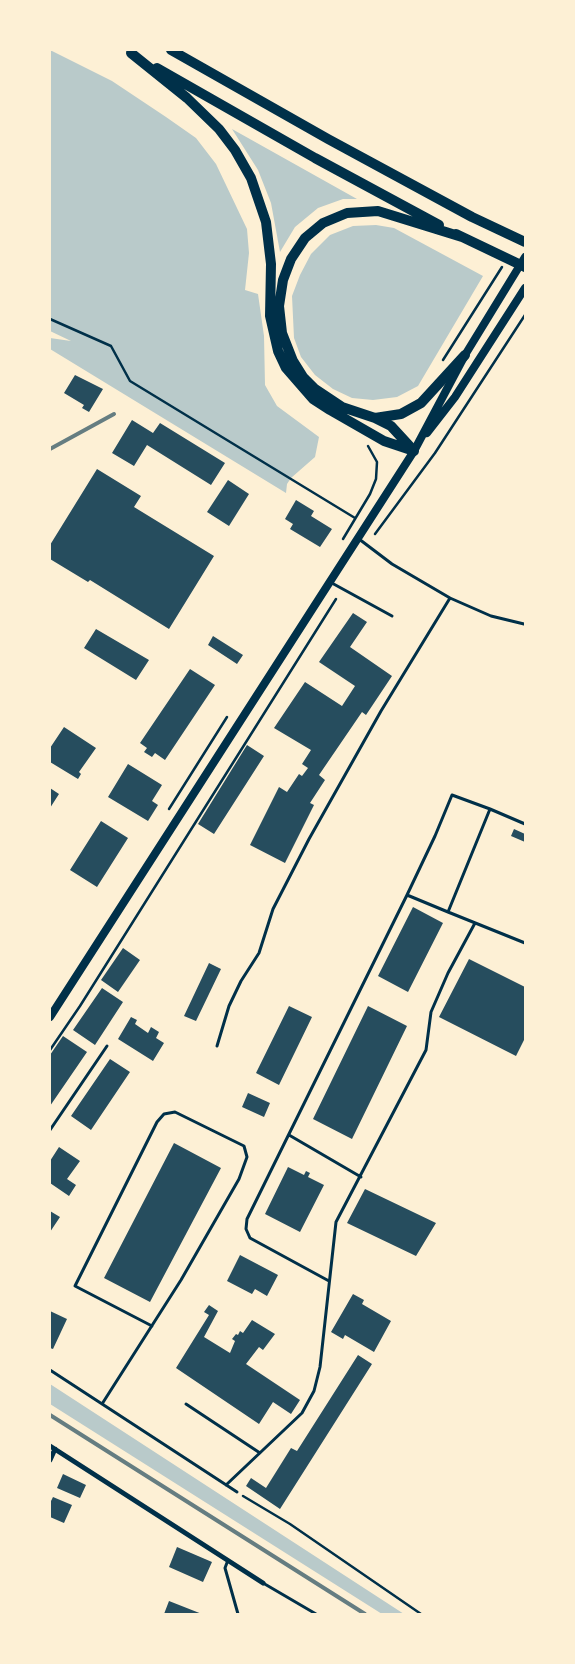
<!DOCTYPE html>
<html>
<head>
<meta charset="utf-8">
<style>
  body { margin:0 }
  #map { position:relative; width:575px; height:1664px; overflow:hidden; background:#fdf0d5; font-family:"PT Sans Narrow",sans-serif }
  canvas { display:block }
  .frame { position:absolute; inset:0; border:51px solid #fdf0d5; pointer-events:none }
</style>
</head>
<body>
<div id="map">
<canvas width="575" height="1664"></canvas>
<div class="frame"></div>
</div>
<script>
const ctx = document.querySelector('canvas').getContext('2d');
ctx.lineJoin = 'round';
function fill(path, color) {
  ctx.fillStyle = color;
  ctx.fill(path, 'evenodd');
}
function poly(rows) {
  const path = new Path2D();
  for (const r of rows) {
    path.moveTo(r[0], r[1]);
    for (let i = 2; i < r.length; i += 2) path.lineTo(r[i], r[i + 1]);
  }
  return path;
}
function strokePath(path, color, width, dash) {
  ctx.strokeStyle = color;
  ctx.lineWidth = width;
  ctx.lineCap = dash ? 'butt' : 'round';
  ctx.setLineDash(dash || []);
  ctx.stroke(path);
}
fill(poly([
  [50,50,112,81,166,117,196,138,216,164,247,229,249,253,245,290,258,294,264,336,265,385,277,406,319,437,315,457,291,478,287,484,286,493,50,349,50,338,71,341,50,331],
  [232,129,357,199,343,199,318,208,295,227,280,252,271,203,258,170],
  [376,225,394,228,483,276,418,386,397,397,373,400,352,398,333,389,315,375,301,357,294,338,292,296,300,275,311,254,330,235,353,226],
  [50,1384,404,1614,382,1614,50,1404]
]), '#b9caca');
fill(poly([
  [75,375,103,389,89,412,82,408,84,405,64,393],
  [132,420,153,433,160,423,225,463,211,485,147,445,134,466,112,453],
  [97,469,141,496,134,507,214,556,169,629,90,580,88,582,50,559,50,545],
  [228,480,249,494,229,526,207,512],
  [296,500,314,511,311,516,332,529,320,547,290,529,293,524,285,519],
  [353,613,367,622,350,647,392,676,366,715,362,712,319,775,325,780,310,803,314,805,285,863,250,845,279,787,287,792,299,774,302,776,308,768,302,764,311,750,274,728,305,682,342,706,355,686,319,662],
  [96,629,149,660,136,680,84,648],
  [213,636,243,655,237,664,208,645],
  [190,669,215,685,165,760,155,753,152,757,144,752,147,748,140,743],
  [64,727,96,748,79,772,81,774,78,779,50,762,50,748],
  [247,745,264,756,214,834,198,824],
  [128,764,162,785,152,801,158,805,148,821,108,797],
  [50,788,59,794,50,808],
  [101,821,128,838,97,887,70,870],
  [514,829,525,834,525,842,511,836],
  [413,907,443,923,408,992,378,976],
  [123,948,140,960,118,992,101,980],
  [469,959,525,987,525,1038,516,1056,439,1017],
  [209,963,221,969,196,1021,184,1016],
  [102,988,123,1002,95,1045,73,1030],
  [289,1006,312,1017,279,1085,256,1073],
  [368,1006,407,1026,352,1139,313,1119],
  [131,1017,137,1020,135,1024,148,1033,151,1027,159,1032,156,1038,164,1043,153,1061,118,1039],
  [63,1036,87,1052,50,1106,50,1055],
  [110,1059,130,1072,91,1130,71,1116],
  [248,1093,270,1103,264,1117,242,1107],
  [174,1143,221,1168,150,1302,104,1278],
  [59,1147,80,1161,67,1179,76,1185,69,1196,50,1183,50,1161],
  [288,1167,304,1175,306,1171,310,1173,308,1177,324,1185,300,1232,265,1214],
  [365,1189,436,1223,416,1256,347,1223],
  [50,1211,60,1217,50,1232],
  [240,1255,278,1275,267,1296,255,1289,252,1294,227,1281],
  [353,1294,364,1300,362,1304,391,1321,374,1352,345,1335,343,1339,331,1332],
  [209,1305,218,1311,204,1337,230,1353,235,1341,232,1339,236,1334,238,1335,240,1331,243,1333,252,1320,275,1334,263,1350,259,1347,246,1364,300,1400,291,1414,273,1402,259,1424,176,1368,209,1315,204,1312],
  [50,1311,67,1319,53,1349,50,1348],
  [358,1355,372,1364,280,1509,246,1486,251,1478,266,1488,291,1448,297,1451],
  [63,1474,86,1485,80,1498,57,1488],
  [53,1497,72,1505,64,1523,50,1517,50,1503],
  [177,1547,212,1562,203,1582,169,1567],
  [169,1601,202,1614,164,1614]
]), '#264d5e');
strokePath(poly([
  [50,319,111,346,130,381,355,518],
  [443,360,502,267],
  [375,534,435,453,525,315],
  [343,539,370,494,376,479,377,462,368,446],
  [169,809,227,717],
  [50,1050,80,1006,336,599],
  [243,1496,290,1524,421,1614]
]), '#003049', 2.5);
strokePath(poly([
  [359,539,392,564,450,598,491,616,524,624],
  [330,582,392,616],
  [525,824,490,809,448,912,525,943],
  [407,895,448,912],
  [217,1046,229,1006,241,981,259,953,273,909,309,839,381,711,450,598],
  [50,1130,107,1046],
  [289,1135,361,1177],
  [329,1281,250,1238,246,1229,247,1219,407,895,435,836,452,795,490,809],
  [50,1370,237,1492],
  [102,1404,181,1280,239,1179,247,1157,244,1146,175,1112,164,1114,157,1122,75,1286,152,1326],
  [186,1404,260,1453],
  [226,1485,302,1413,314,1391,320,1367,336,1222,426,1050,431,1012,448,973,475,923],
  [228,1560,225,1568,238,1614],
  [263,1583,316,1614]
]), '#003049', 3);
strokePath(poly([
  [50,1446,263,1583],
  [50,1460,55,1449]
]), '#003049', 5);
strokePath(poly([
  [427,433,455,397,525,288],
  [50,1017,414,451,465,355,525,257]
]), '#003049', 8);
strokePath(poly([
  [171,50,328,139,472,217,525,242],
  [131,53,187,98,219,129,235,150,251,178,266,222,271,264,270,316,278,351,286,368,313,399,330,410,384,441,414,451],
  [157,68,315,158,439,225],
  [456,234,525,267],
  [375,418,401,414,421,403,465,355],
  [414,451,391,426,375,418,342,407,315,389,303,377,293,361,282,333,279,306,283,280,291,259,305,238,323,223,347,213,378,211,462,237]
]), '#003049', 10);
strokePath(poly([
  [50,449,114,414],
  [50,1415,365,1614]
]), '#657d81', 4);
</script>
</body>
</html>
